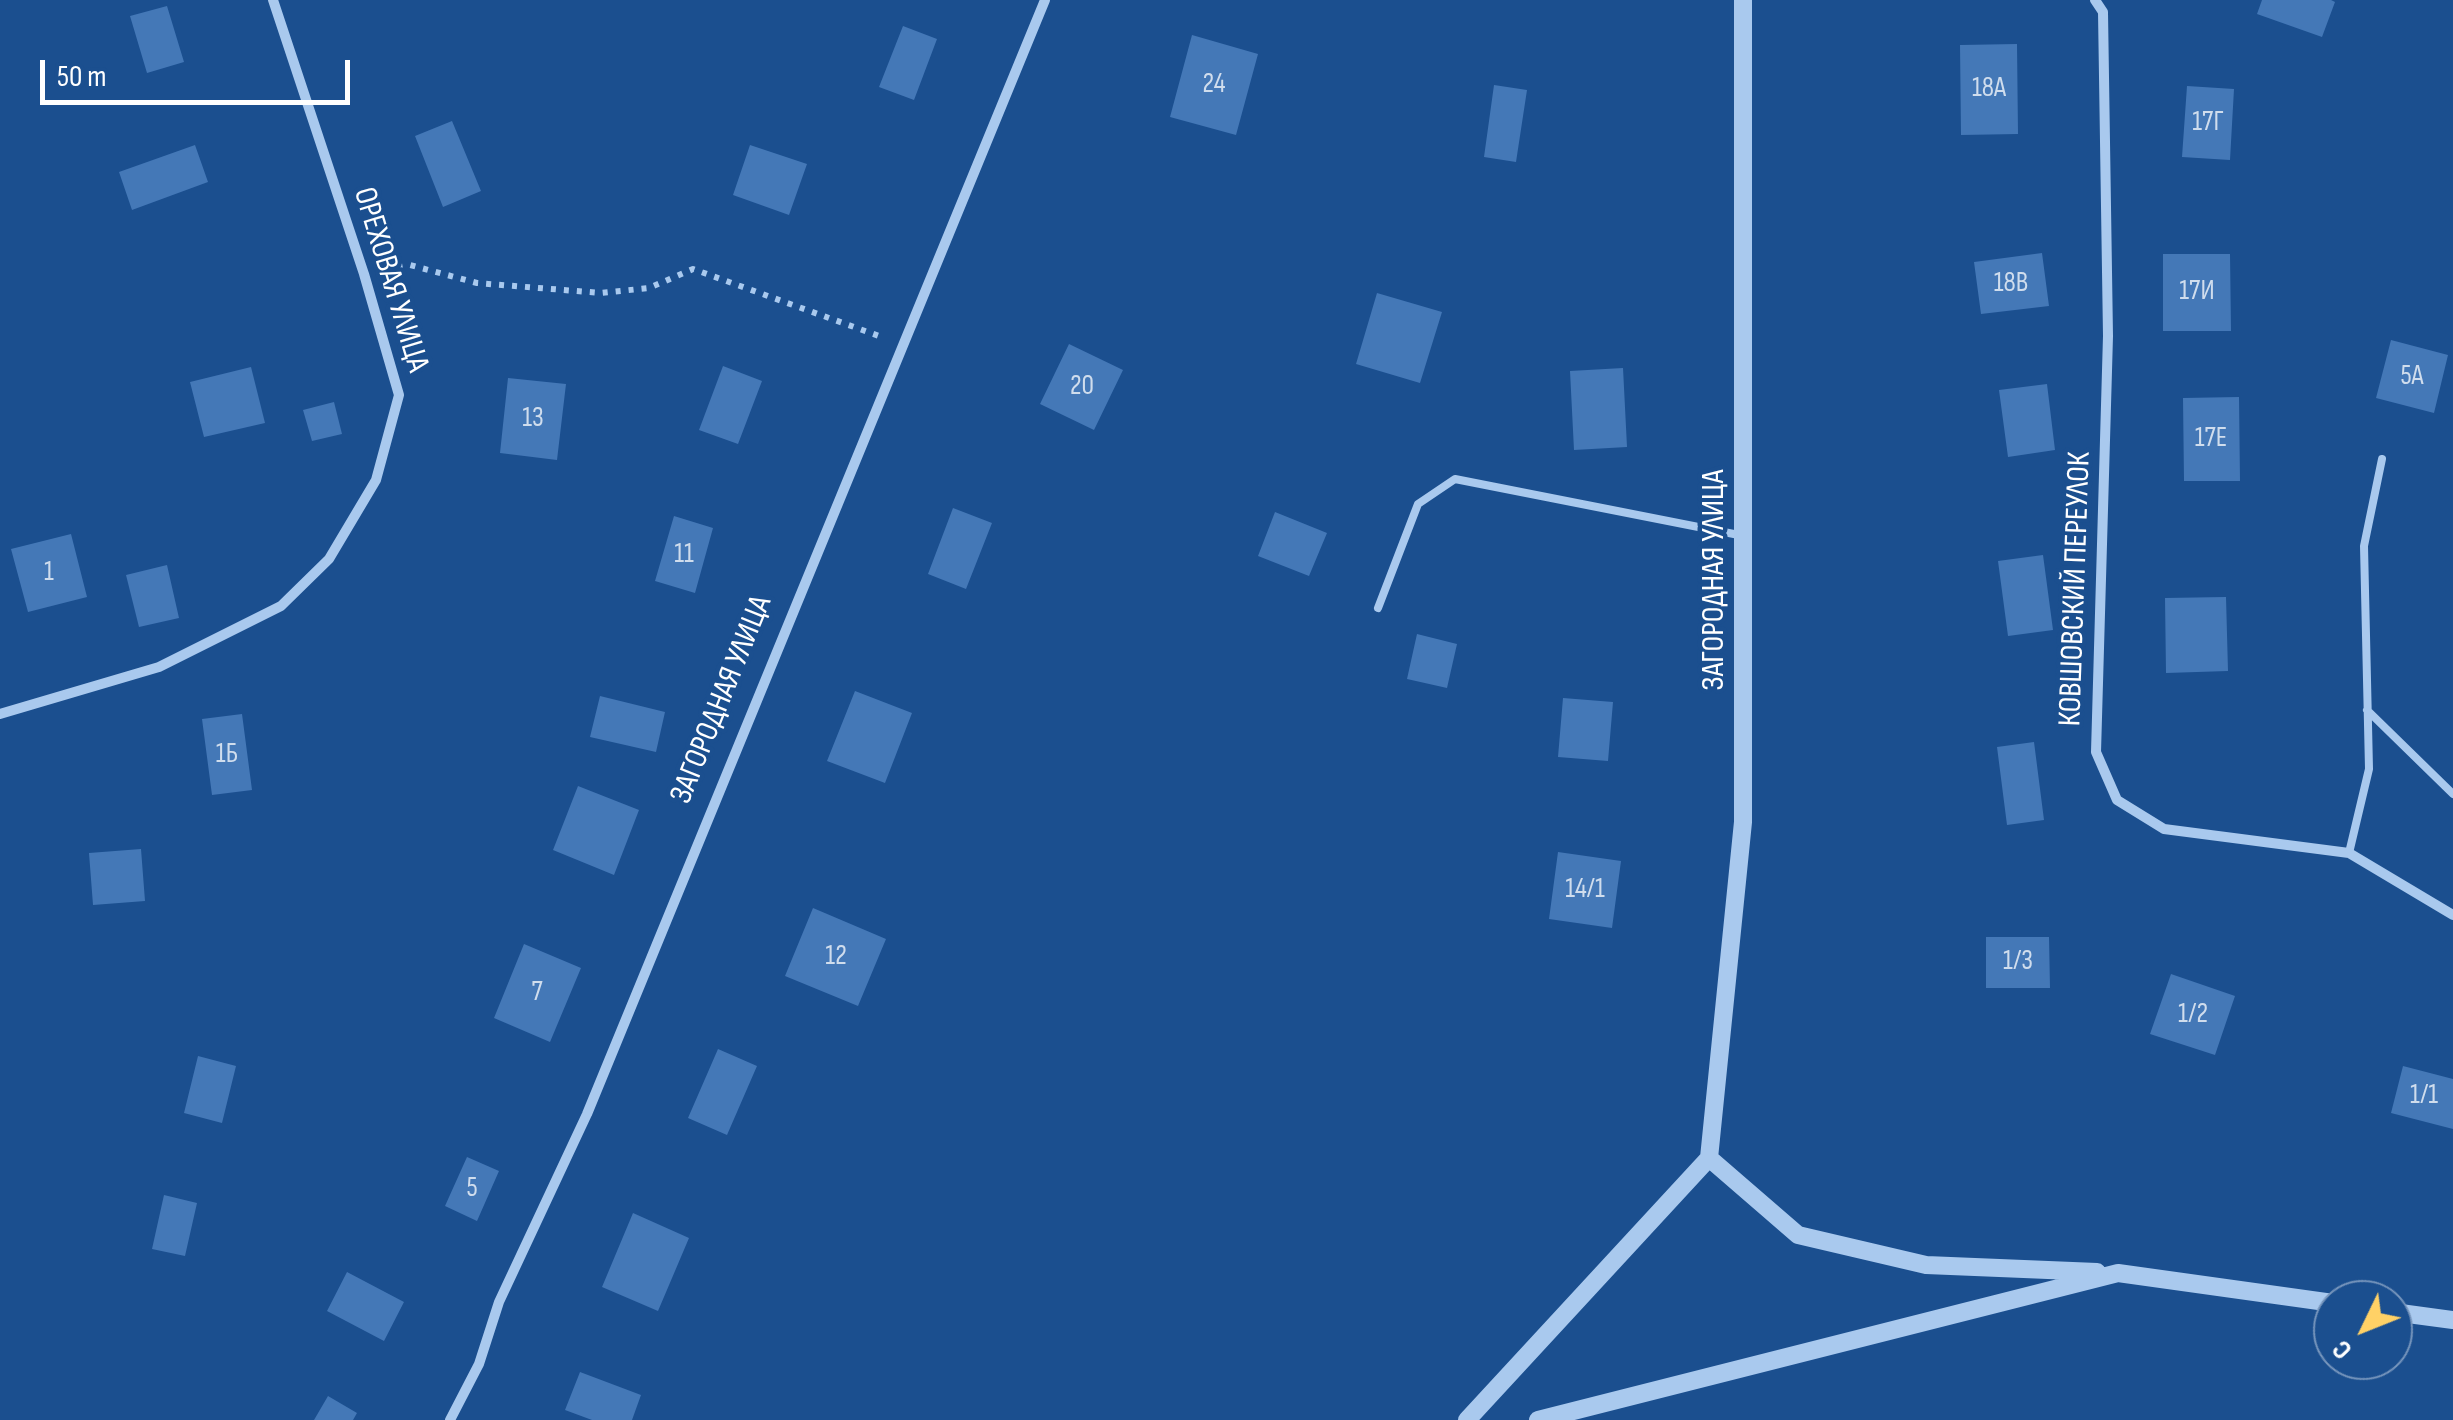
<!DOCTYPE html>
<html>
<head>
<meta charset="utf-8">
<style>
  body { margin:0 }
  #map { position:relative; width:2453px; height:1420px; overflow:hidden; background:#1b4f8f; font-family:"Sofia Sans Condensed",sans-serif }
  canvas { display:block }
  .north { position:absolute; left:2313px; top:1280px; width:100px; height:100px; box-sizing:border-box; background:#1b4f8f; border:2px solid #7695bc; border-radius:50%; rotate:227deg; font-size:28px; font-weight:700; line-height:40px; text-align:center; color:#fff }
  .north::after { content:''; display:block; margin:auto; width:35px; height:45px; background:#ffd166; clip-path:polygon(50% 0,100% 100%,50% 72%,0 100%) }
  .scale { position:absolute; left:40px; top:60px; width:310px; height:45px; box-sizing:border-box; border:5px solid #fff; border-top:0; padding-left:12px; font-size:30px; line-height:35px; white-space:nowrap; color:#fff; -webkit-text-stroke:8px #1b4f8f; paint-order:stroke }
</style>
</head>
<body>
<div id="map">
<canvas width="2453" height="1420"></canvas>
<div class="north">С</div>
<div class="scale">50 m</div>
</div>
<script>
const ctx = document.querySelector('canvas').getContext('2d');
ctx.lineJoin = 'round';
function fill(path, color) {
  ctx.fillStyle = color;
  ctx.fill(path, 'evenodd');
}
function poly(rows) {
  const path = new Path2D();
  for (const r of rows) {
    path.moveTo(r[0], r[1]);
    for (let i = 2; i < r.length; i += 2) path.lineTo(r[i], r[i + 1]);
  }
  return path;
}
function strokePath(path, color, width, dash) {
  ctx.strokeStyle = color;
  ctx.lineWidth = width;
  ctx.lineCap = dash ? 'butt' : 'round';
  ctx.setLineDash(dash || []);
  ctx.stroke(path);
}
function label(font, color, halo, rows, align = 'center') {
  ctx.font = font + ' "Sofia Sans Condensed",sans-serif';
  ctx.lineWidth = 9;
  ctx.setLineDash([]);
  ctx.textBaseline = 'middle';
  ctx.strokeStyle = halo;
  ctx.fillStyle = color;
  for (const [text, x, y, turn = 0] of rows) {
    ctx.save();
    ctx.translate(x, y);
    ctx.rotate((+turn || 0) * Math.PI / 180);
    ctx.textAlign = isNaN(turn) ? turn : align;
    if (halo) ctx.strokeText(text, 0, 0);
    ctx.fillText(text, 0, 0);
    ctx.restore();
  }
}
fill(poly([
  [2262,0,2331,0,2335,2,2322,37,2257,14],
  [167,6,184,62,147,73,130,16],
  [903,26,937,39,914,100,879,87],
  [1192,35,1258,54,1236,135,1170,117],
  [2017,44,2018,134,1961,135,1960,45],
  [1494,85,1527,90,1516,162,1484,157],
  [2187,86,2234,89,2230,160,2182,157],
  [452,121,481,191,443,207,415,136],
  [195,145,208,182,132,210,119,172],
  [750,145,807,164,789,215,733,195],
  [2042,253,2049,306,1981,314,1974,262],
  [2163,254,2230,254,2231,331,2163,331],
  [1377,293,1442,312,1420,383,1356,364],
  [2391,340,2448,355,2434,413,2376,398],
  [1069,344,1123,370,1094,430,1040,404],
  [723,366,762,381,738,444,699,430],
  [251,367,265,423,204,437,190,382],
  [1623,368,1627,447,1574,450,1570,371],
  [508,378,566,384,557,460,500,453],
  [2047,384,2055,450,2008,457,1999,390],
  [2239,397,2240,481,2184,481,2183,398],
  [334,402,342,434,312,441,303,410],
  [953,508,992,523,966,589,928,574],
  [1275,512,1327,533,1309,576,1258,556],
  [674,516,713,528,695,593,655,581],
  [71,534,87,597,28,612,11,549],
  [2043,555,2053,630,2008,636,1998,561],
  [167,565,179,618,139,627,126,575],
  [2226,597,2228,671,2166,673,2165,598],
  [1417,634,1457,644,1447,688,1407,679],
  [855,691,912,713,885,783,827,761],
  [600,696,665,712,656,752,590,737],
  [1563,698,1613,702,1608,761,1558,757],
  [242,714,252,790,212,795,202,719],
  [2034,742,2044,820,2007,825,1997,747],
  [578,786,639,810,614,875,553,850],
  [141,849,145,901,93,905,89,853],
  [1558,852,1621,861,1612,928,1549,919],
  [813,908,886,939,858,1006,785,976],
  [1986,937,2049,937,2050,988,1986,988],
  [524,944,581,968,550,1042,494,1018],
  [2171,974,2235,996,2215,1055,2150,1034],
  [718,1049,757,1066,727,1135,688,1118],
  [198,1056,236,1066,222,1123,184,1113],
  [2403,1066,2453,1079,2453,1129,2391,1113],
  [467,1157,499,1171,477,1221,445,1206],
  [164,1195,197,1203,185,1256,152,1249],
  [633,1213,689,1238,658,1311,602,1287],
  [347,1272,404,1302,384,1341,327,1311],
  [580,1372,641,1395,632,1420,592,1420,565,1410],
  [328,1396,357,1413,353,1420,314,1420]
]), '#4478b7');
strokePath(poly([
  [385,270,410,265,477,283,601,293,649,288,693,269,879,336]
]), '#a9c9ee', 6, [5, 8]);
strokePath(poly([
  [1378,608,1418,504,1455,479,1744,536],
  [2367,710,2453,794],
  [2349,853,2369,769,2364,546,2382,459]
]), '#a9c9ee', 8);
strokePath(poly([
  [2095,0,2103,12,2108,336,2096,752,2117,800,2164,829,2349,853,2453,915],
  [0,714,159,667,281,606,329,559,376,480,399,395,364,274,273,0],
  [450,1420,479,1364,499,1302,587,1114,1045,0]
]), '#a9c9ee', 10);
strokePath(poly([
  [1709,1158,1743,822,1743,0],
  [1709,1158,1798,1235,1926,1265,2097,1272],
  [2393,1312,2453,1320],
  [1467,1420,1709,1158],
  [1538,1420,2118,1273,2333,1303]
]), '#a9c9ee', 18);
label('28px', '#d0dded', null, [
  ["24",1214,85],
  ["18А",1989,89],
  ["17Г",2208,123],
  ["18В",2011,284],
  ["17И",2197,292],
  ["5А",2412,377],
  ["20",1082,387],
  ["13",533,419],
  ["17Е",2211,439],
  ["11",684,555],
  ["1",49,573],
  ["1Б",227,755],
  ["14/1",1585,890],
  ["12",836,957],
  ["1/3",2018,962],
  ["7",537,993],
  ["1/2",2193,1015],
  ["1/1",2424,1096],
  ["5",472,1189]
]);
label('32px', '#fff', '#1b4f8f', [
  ["ОРЕХОВАЯ УЛИЦА",390,280,73],
  ["ЗАГОРОДНАЯ УЛИЦА",1715,580,-90],
  ["КОВШОВСКИЙ ПЕРЕУЛОК",2076,589,-88],
  ["ЗАГОРОДНАЯ УЛИЦА",722,700,-68]
]);
</script>
</body>
</html>
